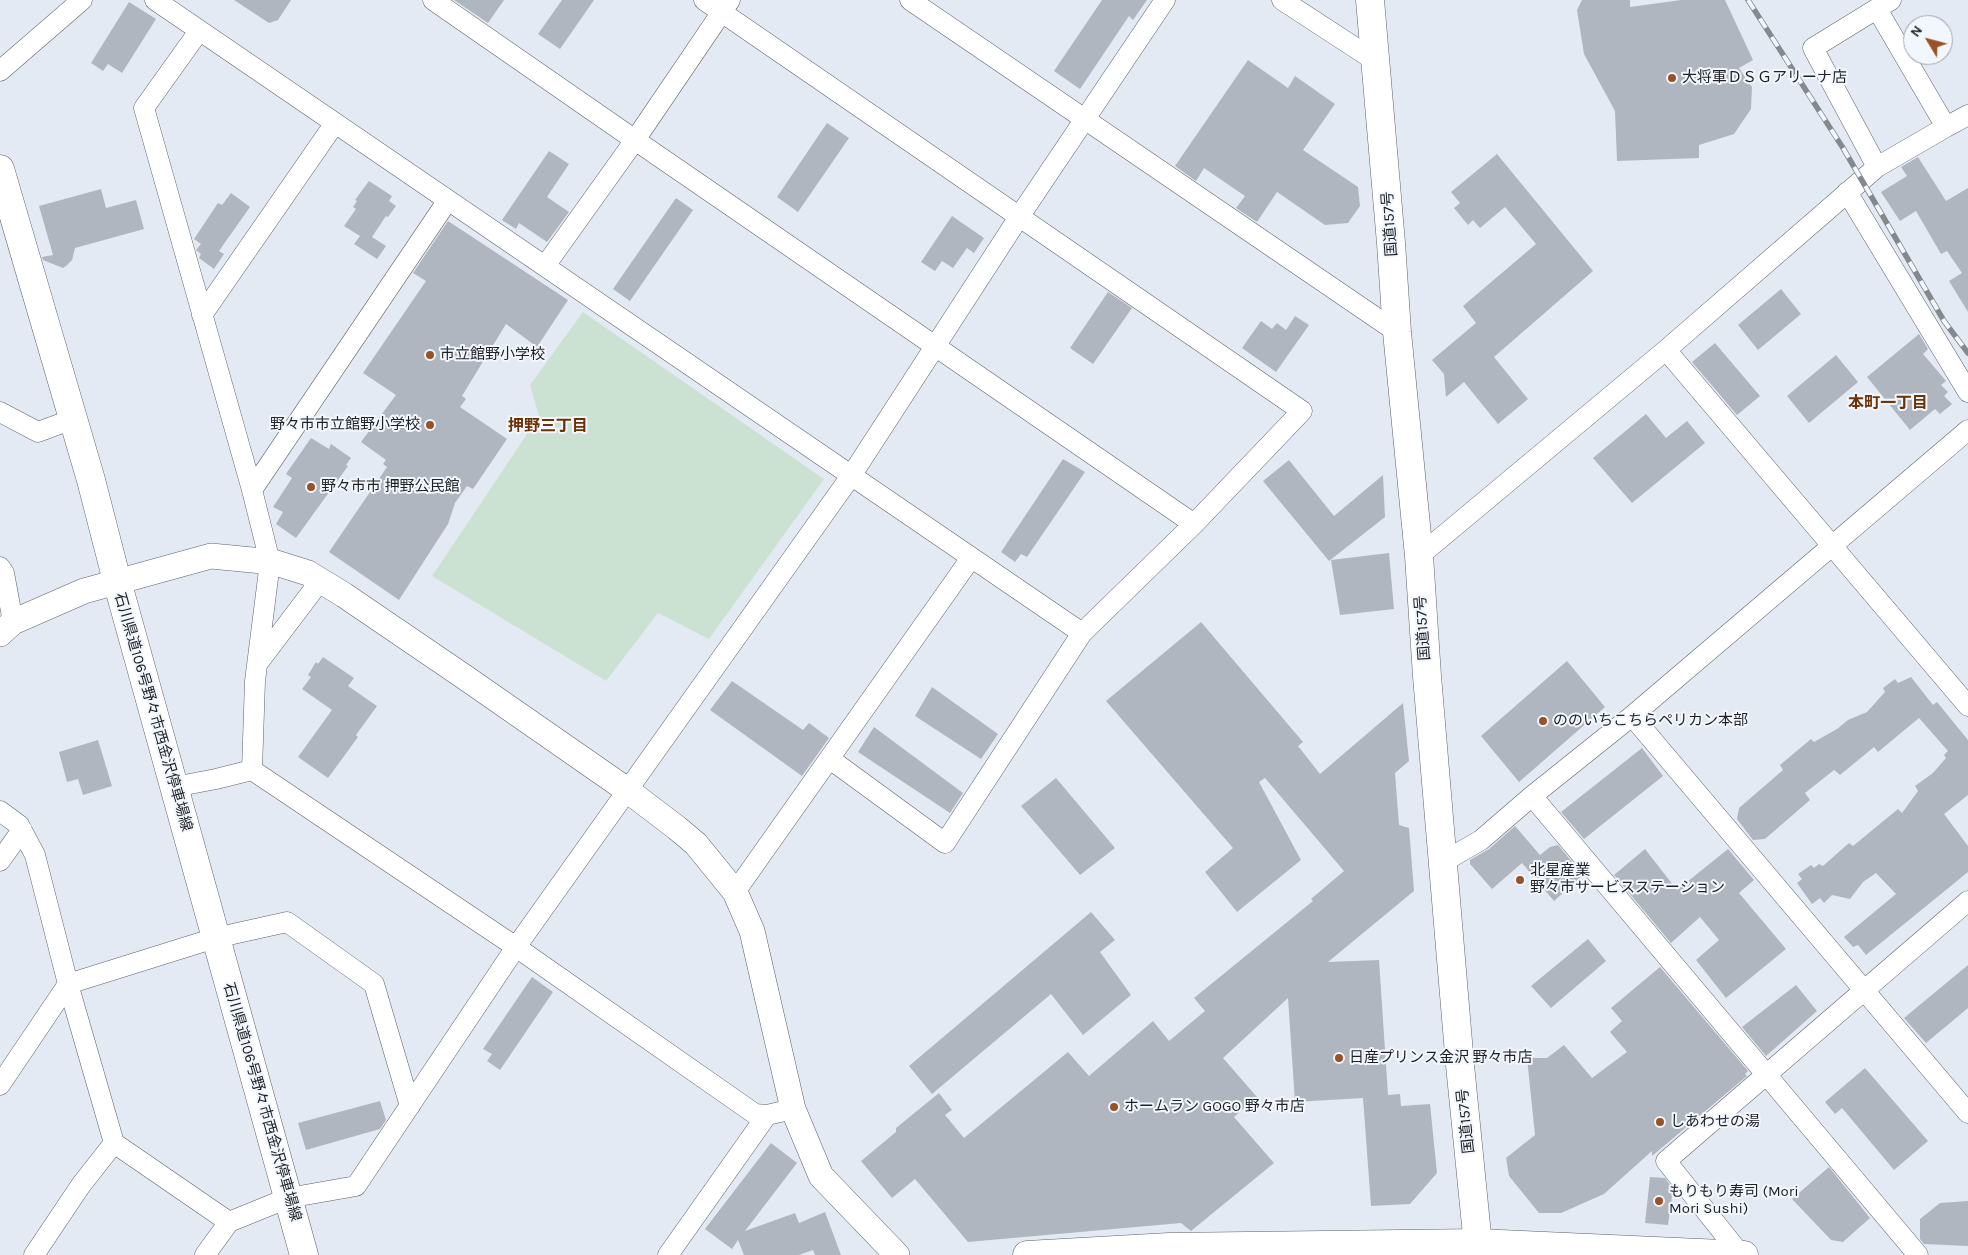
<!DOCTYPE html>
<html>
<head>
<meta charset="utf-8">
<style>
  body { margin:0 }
  #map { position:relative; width:1968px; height:1255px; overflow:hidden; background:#e4eaf3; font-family:Karla,sans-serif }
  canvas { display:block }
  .north { position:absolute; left:1903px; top:15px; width:50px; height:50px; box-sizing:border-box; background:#f2f7fe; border:1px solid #9da1a7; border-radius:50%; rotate:307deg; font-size:14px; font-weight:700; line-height:20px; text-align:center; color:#1e2024 }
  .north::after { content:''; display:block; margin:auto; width:18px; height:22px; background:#975227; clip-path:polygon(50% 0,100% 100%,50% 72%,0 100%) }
</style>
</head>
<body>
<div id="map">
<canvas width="1968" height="1255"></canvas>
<div class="north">N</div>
</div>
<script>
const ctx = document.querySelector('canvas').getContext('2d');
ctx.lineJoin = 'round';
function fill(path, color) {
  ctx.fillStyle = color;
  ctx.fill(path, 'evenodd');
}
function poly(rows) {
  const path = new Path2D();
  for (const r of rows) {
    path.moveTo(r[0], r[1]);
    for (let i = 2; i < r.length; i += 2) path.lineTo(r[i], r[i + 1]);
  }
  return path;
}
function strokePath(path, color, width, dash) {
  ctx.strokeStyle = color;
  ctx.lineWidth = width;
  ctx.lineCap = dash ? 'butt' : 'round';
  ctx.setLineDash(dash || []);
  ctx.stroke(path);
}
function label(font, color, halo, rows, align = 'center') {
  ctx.font = font + ' Karla,"Noto Sans JP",sans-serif';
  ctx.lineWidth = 4;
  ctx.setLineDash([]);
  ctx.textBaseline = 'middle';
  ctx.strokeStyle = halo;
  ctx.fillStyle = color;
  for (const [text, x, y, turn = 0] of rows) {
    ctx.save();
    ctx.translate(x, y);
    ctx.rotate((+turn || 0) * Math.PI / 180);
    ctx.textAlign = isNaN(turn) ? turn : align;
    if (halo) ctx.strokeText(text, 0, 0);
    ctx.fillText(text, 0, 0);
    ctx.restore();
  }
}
fill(poly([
  [583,312,824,479,709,639,658,613,606,681,432,576,539,416,530,385]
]), '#cbe2d3');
fill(poly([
  [234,0,291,0,278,20,269,23],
  [454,0,504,0,488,23],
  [562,0,594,0,560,49,538,34],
  [1102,0,1147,0,1133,20,1129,16,1080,89,1054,71],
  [1582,0,1630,0,1630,7,1681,0,1725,0,1753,60,1739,68,1752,87,1751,109,1734,134,1699,145,1699,158,1617,161,1615,111,1584,54,1577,10],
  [129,2,156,19,122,73,108,64,103,71,91,63],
  [1248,60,1288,88,1295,76,1335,104,1303,150,1358,187,1360,206,1348,223,1325,225,1277,192,1257,222,1236,208,1245,196,1204,168,1196,181,1175,166],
  [827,123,849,138,798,212,777,197],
  [549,151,569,164,547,197,569,212,547,242,519,223,516,229,502,220],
  [1497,154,1593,271,1494,357,1528,399,1498,424,1464,382,1446,397,1444,374,1432,360,1476,323,1463,306,1536,244,1505,207,1480,228,1473,220,1468,225,1454,208,1460,203,1451,192],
  [1918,157,1946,201,1968,188,1968,312,1949,281,1962,273,1947,251,1941,254,1916,211,1900,221,1881,192,1907,176,1901,167],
  [369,181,392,196,389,201,396,206,388,217,386,216,372,237,386,246,377,259,354,244,360,236,344,226,356,209,353,207,357,201,355,200],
  [101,189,106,208,136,200,144,229,75,248,72,260,66,266,63,268,43,260,42,257,53,255,39,206],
  [231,193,250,207,219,251,224,254,214,269,199,258,201,254,196,250,201,244,194,239,218,203,222,205],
  [676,198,693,210,630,301,613,289],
  [952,216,984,238,974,253,967,248,953,268,942,261,935,271,921,262],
  [448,221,568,300,537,347,506,324,462,396,466,399,460,407,507,439,473,489,467,486,455,503,448,524,399,600,329,552,387,467,383,464,386,460,361,442,396,395,363,373,426,281,413,273],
  [1781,289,1801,314,1758,350,1738,325],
  [1108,292,1132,308,1093,364,1070,348],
  [1295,316,1309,325,1276,372,1242,348,1261,321,1272,329,1277,323,1286,330],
  [1919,334,1928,349,1923,354,1946,381,1941,385,1948,392,1944,396,1952,404,1940,414,1935,409,1910,430,1867,377],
  [1715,343,1760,396,1737,415,1692,362],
  [1836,355,1858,382,1809,423,1787,396],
  [1646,414,1666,438,1687,421,1705,443,1632,503,1593,458],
  [311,438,329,449,331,444,351,458,346,465,348,466,296,538,276,524,283,512,273,507,292,478,286,474],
  [1063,459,1085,472,1027,557,1021,554,1015,562,1001,552],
  [1289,460,1334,516,1383,475,1385,517,1329,561,1263,481],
  [1389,553,1394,609,1340,615,1331,560],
  [1201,622,1303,742,1298,746,1320,774,1403,703,1409,761,1395,773,1399,825,1409,828,1414,891,1328,962,1379,960,1388,1095,1400,1094,1401,1106,1430,1104,1437,1173,1410,1204,1371,1206,1363,1098,1295,1102,1288,998,1223,1058,1257,1097,1234,1117,1274,1163,1191,1231,1181,1223,968,1242,915,1179,892,1198,861,1161,896,1132,896,1128,939,1093,952,1110,945,1115,964,1138,1068,1052,1089,1076,1153,1021,1169,1041,1205,1011,1194,998,1313,901,1311,899,1344,871,1265,778,1259,782,1301,860,1237,912,1205,872,1233,848,1106,701],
  [323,657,354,678,348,686,377,706,356,735,358,737,328,778,298,757,332,710,302,689,311,677,308,675,316,662,318,664],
  [1567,661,1605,707,1519,782,1481,736],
  [1911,677,1933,705,1937,702,1968,740,1968,795,1944,814,1968,846,1968,872,1866,955,1858,945,1853,947,1844,937,1896,894,1876,873,1863,882,1850,899,1832,895,1824,903,1820,898,1812,904,1797,883,1802,879,1798,874,1811,865,1814,868,1819,864,1823,866,1849,843,1853,846,1898,809,1902,813,1918,791,1915,786,1933,773,1946,758,1944,755,1948,751,1919,718,1878,752,1874,747,1840,775,1834,770,1805,793,1810,800,1765,839,1753,840,1737,819,1739,808,1783,770,1780,765,1811,739,1814,742,1837,729,1848,720,1867,712,1885,692,1883,688,1895,679,1898,683],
  [732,681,803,730,809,723,829,738,802,776,710,710],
  [932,687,998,734,981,759,915,716],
  [874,727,963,793,950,813,858,752],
  [98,740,112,786,83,795,78,779,67,782,59,752],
  [1642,748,1663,776,1584,839,1561,812],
  [1056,778,1115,848,1080,875,1021,806],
  [1515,826,1540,855,1550,847,1558,845,1583,875,1554,901,1522,863,1492,889,1470,864,1470,860,1489,849],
  [1645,849,1677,890,1728,849,1754,880,1739,893,1786,949,1726,998,1696,960,1719,940,1700,917,1671,943,1614,875],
  [1091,912,1115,940,1100,952,1131,995,1083,1035,1051,994,932,1094,909,1066],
  [1588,939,1606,961,1551,1008,1531,986],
  [1968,965,1968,1008,1926,1043,1904,1018],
  [1660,967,1748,1071,1745,1074,1747,1076,1652,1156,1652,1151,1604,1194,1561,1213,1539,1213,1509,1176,1506,1158,1535,1135,1527,1058,1547,1058,1564,1045,1592,1078,1627,1052,1610,1032,1622,1021,1611,1008],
  [532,977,553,992,500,1070,487,1061,492,1054,483,1049],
  [1796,985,1817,1011,1766,1056,1742,1027],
  [1865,1068,1928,1141,1894,1170,1842,1108,1835,1114,1825,1102],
  [380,1101,386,1120,380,1129,306,1150,298,1123],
  [771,1143,797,1163,745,1231,795,1213,799,1223,825,1212,841,1255,815,1255,813,1250,799,1255,744,1255,738,1240,732,1249,705,1229],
  [1829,1167,1870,1218,1843,1242,1831,1240,1792,1199],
  [1650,1177,1665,1178,1673,1189,1668,1225,1645,1223],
  [1968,1201,1968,1246,1924,1244,1920,1239,1920,1219,1940,1203]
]), '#b0b6bf');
const minor = poly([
  [155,0,1082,633,1194,524,1302,411,704,0],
  [433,0,635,140,730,0],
  [910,0,1397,332],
  [1282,0,1374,60],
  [199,31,144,108,252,490],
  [0,71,82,0],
  [1946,127,1968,115],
  [1877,167,1946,127,1877,9],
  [1847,192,1968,392],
  [545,266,635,140,1194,524],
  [202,315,335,123],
  [1666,350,1968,706],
  [0,412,38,432,73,419],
  [1419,556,1666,350,1877,167,1813,48,1891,0],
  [0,567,4,573,13,622],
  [258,663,320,581],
  [1632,716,1968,1113],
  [830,759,945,843,1082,633],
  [252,770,255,681,270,562,252,490,448,200],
  [174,787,216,779,252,770,516,947,755,1114,767,1115,793,1109],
  [0,811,19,825,35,855,68,984,114,1143,81,1185,34,1255],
  [0,861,22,830],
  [1443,862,1481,840,1532,796],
  [735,892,971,558],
  [0,1085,68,984,215,938,287,922,374,984,410,1106],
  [114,1143,229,1222,288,1198,356,1186,516,947,851,476,1019,217,1165,0],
  [205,1255,229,1222],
  [668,1255,767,1115],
  [1741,1255,1666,1161,1968,901],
  [1918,1255,1532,796,1632,716,1968,430]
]);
const tertiary = poly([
  [0,634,13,622,84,591,211,556,273,562,308,573,344,595,463,676,627,790,677,828,696,844,735,892,752,931,793,1109,821,1176,897,1255]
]);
const secondary = poly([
  [0,169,91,480,117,581,304,1255],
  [1027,1255,1169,1247,1478,1243,1744,1255]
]);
const trunk = poly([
  [1370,0,1391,243,1397,332,1419,556,1427,676,1460,1065,1479,1255]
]);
strokePath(minor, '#5c6169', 21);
strokePath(tertiary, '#5c6169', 26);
strokePath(secondary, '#5c6169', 29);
strokePath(trunk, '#5c6169', 29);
strokePath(minor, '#fff', 20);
strokePath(tertiary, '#fff', 25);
strokePath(secondary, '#fff', 28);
strokePath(trunk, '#fff', 28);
const rail = poly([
  [1748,0,1843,148,1944,321,1968,353]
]);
strokePath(rail, '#84888f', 5.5);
strokePath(rail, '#f2f7fe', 4, [11]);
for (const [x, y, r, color] of [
  [1672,78,5,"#975227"],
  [430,355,5,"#975227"],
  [430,425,5,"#975227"],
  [311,487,5,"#975227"],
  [1543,721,5,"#975227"],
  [1520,880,5,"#975227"],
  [1339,1058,5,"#975227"],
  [1114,1107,5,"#975227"],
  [1660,1122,5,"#975227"],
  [1659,1201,5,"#975227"]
]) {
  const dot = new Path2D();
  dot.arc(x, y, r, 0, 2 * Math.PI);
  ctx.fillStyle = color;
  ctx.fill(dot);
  strokePath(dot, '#f2f7fe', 2);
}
label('15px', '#1e2024', '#f2f7fe', [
  ["大将軍ＤＳＧアリーナ店",1682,78],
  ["市立館野小学校",440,355],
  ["野々市市立館野小学校",420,425,"right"],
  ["野々市市 押野公民館",321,487],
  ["ののいちこちらペリカン本部",1553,721],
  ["北星産業",1530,871],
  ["野々市サービスステーション",1530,888],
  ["日産プリンス金沢 野々市店",1349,1058],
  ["ホームラン GOGO 野々市店",1124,1107],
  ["しあわせの湯",1670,1122],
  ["もりもり寿司 (Mori",1669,1192],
  ["Mori Sushi)",1669,1209]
], 'left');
label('15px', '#1e2024', '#f2f7fe', [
  ["国道157号",1390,224,-94],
  ["国道157号",1423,628,-94],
  ["石川県道106号野々市西金沢停車場線",153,712,74],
  ["石川県道106号野々市西金沢停車場線",262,1102,74],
  ["国道157号",1466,1121,-96]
]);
label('bold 16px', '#6d3103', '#f2f7fe', [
  ["本町一丁目",1888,403],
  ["押野三丁目",548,426]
]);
</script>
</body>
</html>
